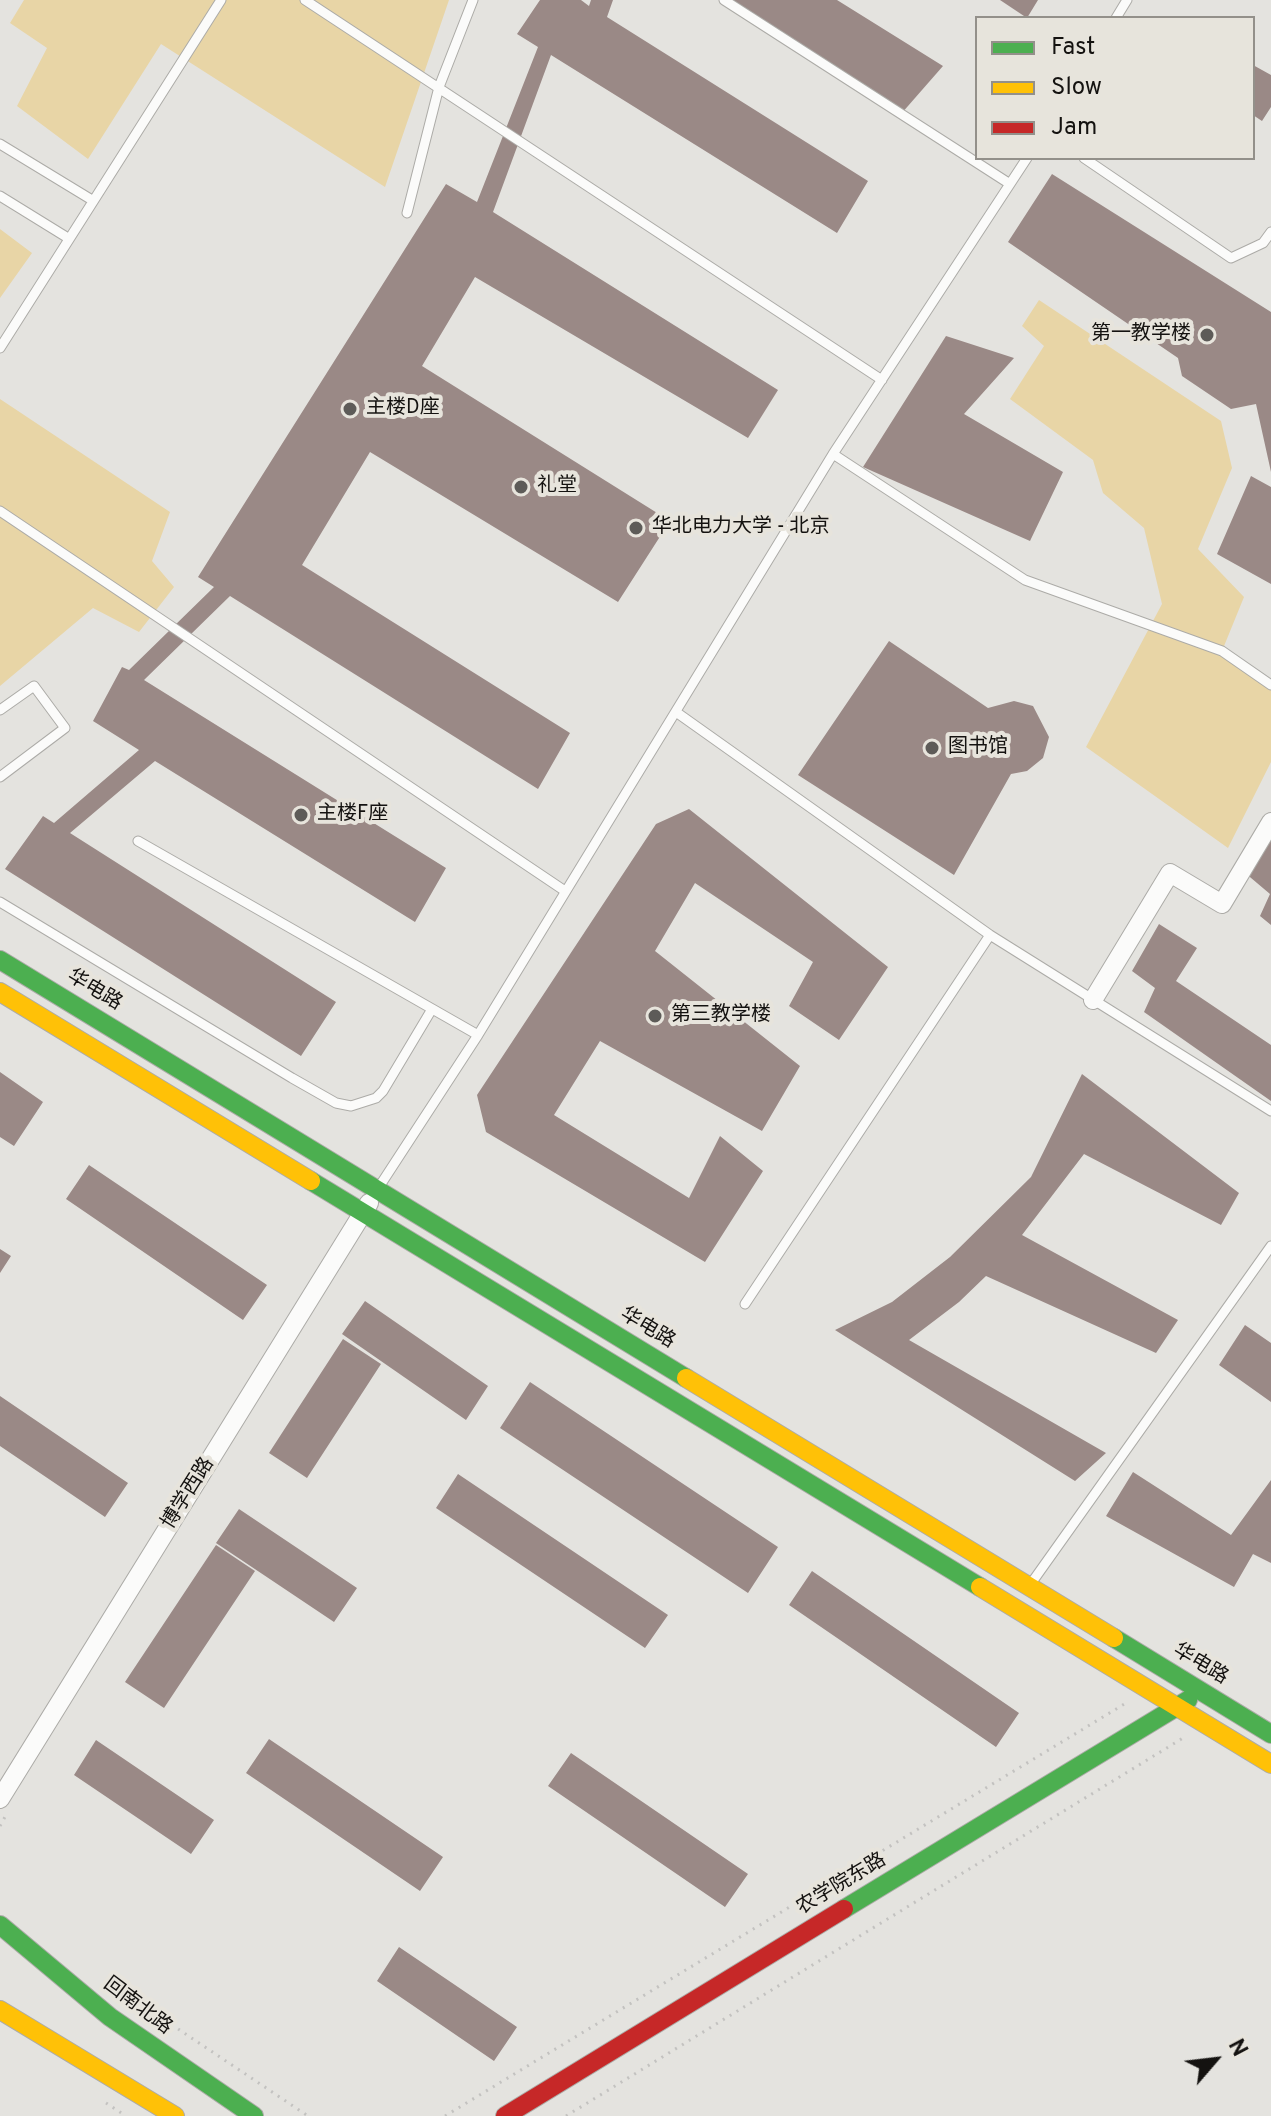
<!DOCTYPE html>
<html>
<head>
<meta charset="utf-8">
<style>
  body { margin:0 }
  #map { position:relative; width:1271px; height:2116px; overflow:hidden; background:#e4e3df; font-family:Overpass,sans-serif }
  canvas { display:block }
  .legend { position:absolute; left:975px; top:16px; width:280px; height:144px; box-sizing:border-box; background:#e7e4dc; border:2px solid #93908a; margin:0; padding:10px 14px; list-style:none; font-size:24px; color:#141210 }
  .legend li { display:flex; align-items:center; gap:16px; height:40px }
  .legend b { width:40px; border:2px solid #93908a }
  .north { position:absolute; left:1175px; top:2020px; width:80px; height:80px; -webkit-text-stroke:6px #e7e4dc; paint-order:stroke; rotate:62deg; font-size:22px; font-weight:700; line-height:32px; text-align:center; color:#141210 }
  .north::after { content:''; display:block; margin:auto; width:28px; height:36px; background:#141210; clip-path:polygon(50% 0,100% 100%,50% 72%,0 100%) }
</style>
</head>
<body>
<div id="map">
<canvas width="1271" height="2116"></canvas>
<ul class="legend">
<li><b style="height:10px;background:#4caf50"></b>Fast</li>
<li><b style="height:10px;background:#ffc107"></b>Slow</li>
<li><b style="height:10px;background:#c62828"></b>Jam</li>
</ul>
<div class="north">N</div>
</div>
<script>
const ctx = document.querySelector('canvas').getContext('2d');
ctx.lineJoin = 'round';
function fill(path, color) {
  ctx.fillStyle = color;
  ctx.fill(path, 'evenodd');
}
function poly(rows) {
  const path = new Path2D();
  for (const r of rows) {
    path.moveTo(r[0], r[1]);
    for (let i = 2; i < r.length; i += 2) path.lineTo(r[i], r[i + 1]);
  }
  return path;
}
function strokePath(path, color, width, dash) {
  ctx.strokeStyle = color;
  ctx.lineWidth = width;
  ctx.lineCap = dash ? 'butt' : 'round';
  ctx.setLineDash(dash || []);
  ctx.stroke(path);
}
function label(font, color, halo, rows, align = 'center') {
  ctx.font = font + ' Overpass,"Noto Sans SC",sans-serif';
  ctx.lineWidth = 8;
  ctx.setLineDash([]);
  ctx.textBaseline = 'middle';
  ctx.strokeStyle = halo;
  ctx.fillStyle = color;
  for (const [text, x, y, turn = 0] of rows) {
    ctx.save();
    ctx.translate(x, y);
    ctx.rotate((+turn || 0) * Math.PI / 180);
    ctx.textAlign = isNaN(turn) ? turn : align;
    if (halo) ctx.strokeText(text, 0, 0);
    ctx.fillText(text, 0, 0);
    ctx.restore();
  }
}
fill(poly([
  [24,0,449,0,385,187,161,44,88,159,17,106,47,48,10,23],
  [0,229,32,253,0,298],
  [1039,300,1221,421,1232,468,1198,549,1244,597,1222,651,1271,685,1271,762,1228,848,1086,747,1162,604,1144,528,1103,493,1093,460,1010,399,1044,346,1022,326],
  [0,399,170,512,152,561,174,587,139,632,93,608,0,686]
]), '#e8d5a6');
fill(poly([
  [540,0,581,0,589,6,591,0,613,0,607,17,868,181,837,233,551,55,493,212,778,390,748,438,475,277,422,366,670,521,618,602,370,452,302,565,570,733,538,789,230,596,144,680,446,868,415,922,155,761,70,833,336,1002,301,1056,5,869,43,816,54,823,139,750,93,721,122,667,129,670,214,587,198,577,446,184,477,202,538,47,517,34],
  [724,0,837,0,943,66,901,114],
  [1000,0,1038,0,1027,18],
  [1253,65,1271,75,1271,107,1262,121,1253,115],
  [1052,174,1271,312,1271,472,1256,404,1231,409,1182,376,1178,358,1008,242],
  [946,336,1014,358,964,414,1063,472,1030,541,863,467],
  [1251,476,1271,487,1271,584,1217,554],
  [889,641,988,708,1014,701,1033,706,1049,737,1043,758,1027,771,1011,774,954,875,798,775],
  [689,809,888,967,839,1040,789,1006,813,962,695,883,655,951,800,1066,762,1131,600,1041,554,1115,689,1198,720,1136,763,1171,705,1262,486,1132,477,1095,656,824],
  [1271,834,1271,925,1260,916,1270,894,1244,872],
  [1159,924,1197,948,1176,981,1271,1045,1271,1101,1144,1012,1155,988,1132,971],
  [0,1072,43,1102,14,1146,0,1137],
  [1082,1074,1239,1193,1221,1225,1084,1154,1022,1235,1178,1320,1156,1353,986,1276,959,1302,909,1340,1106,1453,1075,1481,835,1330,892,1302,950,1257,1031,1177],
  [89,1165,267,1285,243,1320,66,1199],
  [0,1249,11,1256,0,1273],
  [365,1301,488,1386,466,1420,342,1334],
  [1245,1325,1271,1343,1271,1402,1219,1365],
  [343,1339,381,1364,307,1478,269,1453],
  [530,1382,778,1547,748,1593,500,1428],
  [0,1396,128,1483,105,1517,0,1446],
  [1133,1472,1231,1535,1271,1480,1271,1563,1253,1554,1234,1587,1106,1516],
  [458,1474,668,1615,645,1648,436,1508],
  [239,1509,357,1588,334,1622,216,1543],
  [216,1545,255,1571,164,1708,125,1682],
  [812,1571,1019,1713,996,1747,789,1605],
  [269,1739,443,1857,420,1891,246,1773],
  [96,1740,214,1820,191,1854,74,1775],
  [571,1753,748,1874,725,1907,548,1786],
  [399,1947,517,2027,494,2061,377,1981]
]), '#9a8986');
const lane = poly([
  [305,0,882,380],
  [724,0,1010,184],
  [1116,18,1127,0],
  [0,144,92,200],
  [1084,158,1231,258,1263,243,1271,232],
  [0,196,68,238],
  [407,213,439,87,473,0],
  [0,348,221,0],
  [833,454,1025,580,1222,651,1271,685],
  [0,511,565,891],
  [0,710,34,686,65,728,0,777],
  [676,712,990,935,1271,1111],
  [138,841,478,1035],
  [0,902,292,1078,336,1103,351,1106,376,1098,383,1091,432,1009],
  [379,1187,478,1035,833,454,1027,158],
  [745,1304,990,935],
  [1030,1585,1271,1246]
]);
const street = poly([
  [1093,1000,1170,873,1222,904,1271,822],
  [0,1799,369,1203]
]);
const fast = poly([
  [0,960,686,1378],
  [311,1181,980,1587],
  [1114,1638,1271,1734],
  [844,1909,1188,1700],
  [0,1925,110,2017,254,2116]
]);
const slow = poly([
  [0,992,311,1181],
  [686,1378,1114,1638],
  [980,1587,1271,1764],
  [0,2010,175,2116]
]);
const jam = poly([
  [505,2116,844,1909]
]);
strokePath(lane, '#acaba7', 11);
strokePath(street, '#acaba7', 20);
strokePath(fast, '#acaba7', 20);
strokePath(slow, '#acaba7', 20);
strokePath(jam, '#acaba7', 20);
strokePath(poly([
  [0,1826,6,1815],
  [105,1980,308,2116],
  [106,2103,126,2116],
  [445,2116,1126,1703],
  [566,2116,1183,1738]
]), '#c3c2c0', 3, [2, 6]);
strokePath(lane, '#fbfbfa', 9);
strokePath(street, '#fbfbfa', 18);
strokePath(fast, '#4caf50', 18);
strokePath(slow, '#ffc107', 18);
strokePath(jam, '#c62828', 18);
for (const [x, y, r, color] of [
  [1207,335,8,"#5d5b58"],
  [350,409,8,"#5d5b58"],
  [521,487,8,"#5d5b58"],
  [636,528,8,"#5d5b58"],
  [932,748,8,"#5d5b58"],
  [301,815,8,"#5d5b58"],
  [655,1016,8,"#5d5b58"]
]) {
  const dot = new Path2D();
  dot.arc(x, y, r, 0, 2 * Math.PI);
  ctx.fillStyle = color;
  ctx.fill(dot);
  strokePath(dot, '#e7e4dc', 3);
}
label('20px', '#141210', '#e7e4dc', [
  ["第一教学楼",1191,335,"right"],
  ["主楼D座",366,409],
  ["礼堂",537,487],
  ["华北电力大学 - 北京",652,528],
  ["图书馆",948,748],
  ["主楼F座",317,815],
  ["第三教学楼",671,1016]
], 'left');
label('20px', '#141210', '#e7e4dc', [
  ["华电路",94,991,31],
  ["华电路",647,1329,31],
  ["博学西路",189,1494,-58],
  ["华电路",1200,1665,31],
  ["农学院东路",842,1885,-31],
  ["回南北路",137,2007,37]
]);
</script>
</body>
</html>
